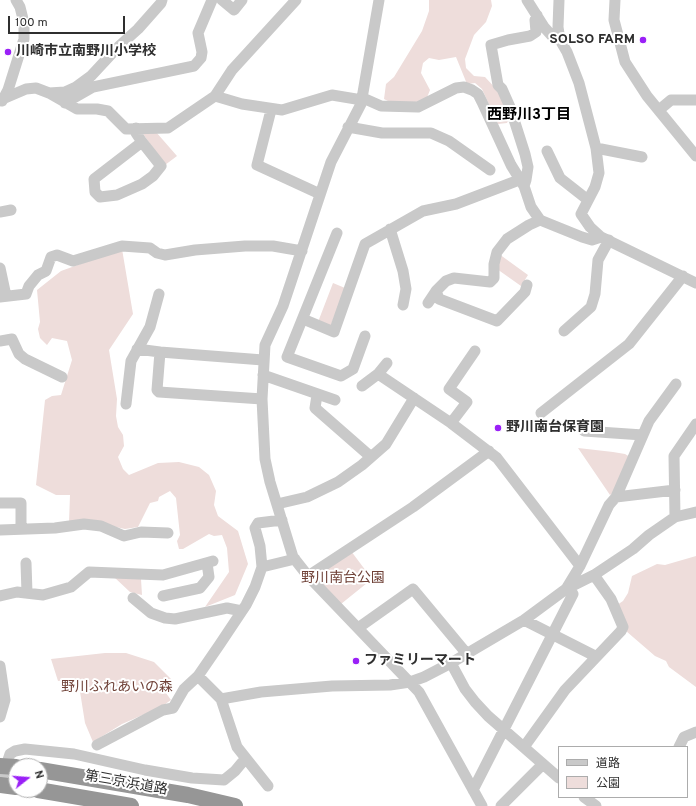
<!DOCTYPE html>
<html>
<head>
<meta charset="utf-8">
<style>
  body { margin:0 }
  #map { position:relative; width:696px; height:806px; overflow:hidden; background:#fff; font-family:Overpass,"Noto Sans JP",sans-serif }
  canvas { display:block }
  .legend { position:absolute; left:558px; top:746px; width:130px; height:52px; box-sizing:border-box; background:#fff; border:1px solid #acacac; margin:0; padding:5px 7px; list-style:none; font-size:12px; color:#2f2f2f }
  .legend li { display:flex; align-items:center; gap:8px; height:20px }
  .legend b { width:20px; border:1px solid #acacac }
  .north { position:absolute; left:8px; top:758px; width:40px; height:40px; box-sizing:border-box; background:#fff; border:1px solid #acacac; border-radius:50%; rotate:73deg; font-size:11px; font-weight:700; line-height:16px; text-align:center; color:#2f2f2f }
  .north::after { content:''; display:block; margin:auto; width:14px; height:18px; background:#9a20f7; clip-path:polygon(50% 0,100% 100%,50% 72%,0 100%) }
  .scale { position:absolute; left:8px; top:16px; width:117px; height:18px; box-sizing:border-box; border:2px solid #2f2f2f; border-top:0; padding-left:5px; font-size:12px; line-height:14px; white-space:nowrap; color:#2f2f2f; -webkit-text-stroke:3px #fff; paint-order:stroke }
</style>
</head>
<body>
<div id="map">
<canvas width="696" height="806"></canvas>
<ul class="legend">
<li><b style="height:5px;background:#c9c9c9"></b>道路</li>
<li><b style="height:11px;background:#eedddb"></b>公園</li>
</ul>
<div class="north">N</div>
<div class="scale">100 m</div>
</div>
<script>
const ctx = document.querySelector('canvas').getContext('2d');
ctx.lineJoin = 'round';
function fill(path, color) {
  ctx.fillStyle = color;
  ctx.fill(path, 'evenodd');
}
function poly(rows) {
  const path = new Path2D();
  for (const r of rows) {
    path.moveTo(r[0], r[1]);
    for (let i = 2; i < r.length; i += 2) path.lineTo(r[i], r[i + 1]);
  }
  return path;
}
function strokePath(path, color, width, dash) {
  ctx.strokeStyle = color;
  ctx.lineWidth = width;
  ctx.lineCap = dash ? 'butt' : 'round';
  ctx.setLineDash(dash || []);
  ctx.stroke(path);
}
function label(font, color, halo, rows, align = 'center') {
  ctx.font = font + ' Overpass,"Noto Sans JP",sans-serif';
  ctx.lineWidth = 4;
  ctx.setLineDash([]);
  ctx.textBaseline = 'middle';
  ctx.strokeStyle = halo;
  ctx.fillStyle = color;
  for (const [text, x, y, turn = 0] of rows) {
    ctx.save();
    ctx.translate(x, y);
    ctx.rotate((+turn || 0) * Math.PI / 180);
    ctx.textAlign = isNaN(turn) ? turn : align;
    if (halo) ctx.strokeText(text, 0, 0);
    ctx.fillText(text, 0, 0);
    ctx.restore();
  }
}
fill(poly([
  [429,0,491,0,492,6,486,22,474,35,465,59,466,68,474,76,485,77,499,92,509,118,507,123,498,124,482,89,475,83,467,84,456,57,439,60,429,58,423,63,421,73,430,90,426,100,406,104,390,102,384,99,386,84,394,77,422,31,429,11],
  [141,131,156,132,177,156,165,165],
  [122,249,133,314,109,350,117,399,116,416,118,427,123,435,124,446,118,457,123,469,129,475,158,463,179,462,199,467,209,475,216,491,214,505,218,516,238,531,248,564,235,595,205,607,229,572,227,548,222,535,214,536,209,534,183,549,179,549,177,541,180,535,176,498,170,491,159,497,158,501,150,503,138,527,125,529,93,522,69,523,70,495,56,495,36,485,45,400,52,396,61,395,72,360,67,341,52,338,47,345,40,338,38,329,40,322,37,290,61,271],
  [499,254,528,275,521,286,497,269],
  [333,283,345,288,331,325,327,326,318,322],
  [578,448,613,452,625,454,630,457,616,491,610,495],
  [351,551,372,579,341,604,316,578,316,574],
  [696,556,696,687,669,667,666,661,655,656,626,631,617,605,623,601,628,593,632,576,657,564,665,565],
  [114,577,141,579,142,595,130,592],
  [105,653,126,653,154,662,171,679,161,686,171,700,161,707,122,724,93,742,85,723,78,679,58,681,51,659]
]), '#eedddb');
strokePath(poly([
  [222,0,234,10,242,0],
  [379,0,361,104,331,162,283,306,265,345,262,399,265,459,270,482,293,557,308,576,419,692,482,806],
  [527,0,544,27,553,37,560,40],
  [559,0,558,27,560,40,567,52,579,83,596,148,599,173,595,187,581,214,590,227,601,237,696,283],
  [615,0,614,20,625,62,647,96,696,156],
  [49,93,65,92,76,87,91,76,117,48,138,29,161,3,162,0],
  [215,96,242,104,282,110,332,95,362,100],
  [5,98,26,89,36,88,49,93,77,109,97,109,108,111,126,129,168,128,215,96,232,70,296,0],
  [363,98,381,106,418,107,456,88,464,87,472,90,478,94,482,102,511,165,524,186,531,207,540,220,582,237,592,240,601,237],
  [2,101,8,90,24,39,24,23,20,7,16,0],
  [65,103,93,87,194,66,201,58,202,52,198,33,212,0],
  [271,110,257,165,320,194],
  [659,110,671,100,696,100],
  [348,127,382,133,431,133,449,141,490,170],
  [136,128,136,133,142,142,161,166,153,176,142,184,117,195,100,197,95,192,94,179,142,142],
  [596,148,642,157],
  [547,151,560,178,588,200],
  [524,186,526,180,528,167,525,154,510,107,502,89,498,85,491,45,508,40,530,36,536,32,535,20,537,15],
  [0,212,11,210],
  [390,229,403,271,406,289,403,305],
  [337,233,287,357,341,376,353,369,365,336],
  [0,268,6,296],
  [527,285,525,292,497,321,439,299,436,291,446,281,454,278,490,282,494,278,494,264,497,252,507,239,529,225,540,220],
  [0,297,26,294,29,286,38,275,46,271,51,257,57,255,73,261,122,246,150,248,157,253,165,255,195,250,245,246,273,246,302,251],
  [428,303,436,291],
  [303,319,334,332,365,244,423,211,456,204,519,180],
  [564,331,591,307,595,294,598,260,609,240],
  [0,341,12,339,19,354,25,359,62,377],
  [137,349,160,352],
  [378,374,451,423,497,458,580,566],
  [263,375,335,400],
  [362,386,378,374,387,363],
  [317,395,315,408,371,457],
  [262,399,159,392,157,390,160,352,263,360],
  [126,404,131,361,150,327,159,294],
  [541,413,629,344,683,276],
  [451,423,467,402,449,389,475,351],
  [584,431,643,435],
  [616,497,675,490],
  [0,503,21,503,21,529],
  [277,504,307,497,338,482,362,465,386,444,414,398],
  [675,517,674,456,696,424],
  [0,530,55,528,84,524,101,526,124,536,141,532,168,533],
  [26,563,27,593],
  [262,567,295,559],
  [308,576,413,507,489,451],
  [566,589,580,566,609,505,616,497,649,421,676,384],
  [0,596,17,592,43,595,71,587,89,572,163,575,213,561],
  [163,596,200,588,209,577,207,563],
  [133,598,151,613,165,618,175,619,227,608,242,611],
  [524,620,595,656],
  [358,628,413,589,467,654],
  [451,663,465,689,475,702,488,716,559,778],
  [0,666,5,700,0,717],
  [198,676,221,699,237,747,268,786],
  [221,699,261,692,332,686,390,685,410,682,424,677,451,663,524,620,566,589,594,575,633,549,649,535,675,517,696,512],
  [97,745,163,710,173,708,184,689,198,676,220,644,246,605,255,587,262,567,260,546,255,528,258,523,282,520],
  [524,747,565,690,621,631,623,627,611,599,594,575],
  [679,747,684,737,696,732],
  [0,784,10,754,15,751,25,749,74,754,145,770,192,778,224,780,235,771,245,759],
  [473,790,573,594],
  [584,797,596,806],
  [501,806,543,764]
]), '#c9c9c9', 11);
strokePath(poly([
  [40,770,188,795,235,806],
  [0,785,16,787],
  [38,790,131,806]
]), '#969696', 16);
strokePath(poly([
  [0,766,16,767]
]), '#969696', 16);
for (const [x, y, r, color] of [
  [643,40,4,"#9a20f7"],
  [8,52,4,"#9a20f7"],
  [498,428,4,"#9a20f7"],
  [356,661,4,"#9a20f7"]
]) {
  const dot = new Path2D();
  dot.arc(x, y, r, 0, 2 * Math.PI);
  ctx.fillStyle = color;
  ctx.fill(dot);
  strokePath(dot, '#fff', 1.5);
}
label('bold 14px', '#2f2f2f', '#fff', [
  ["SOLSO FARM",635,40,"right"],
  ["川崎市立南野川小学校",16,52],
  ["野川南台保育園",506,428],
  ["ファミリーマート",364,661]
], 'left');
label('14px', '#6f4137', '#fff', [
  ["野川南台公園",343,579],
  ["野川ふれあいの森",117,688]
]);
label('14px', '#2f2f2f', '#fff', [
  ["第三京浜道路",126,784,10]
]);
label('bold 15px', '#000', '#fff', [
  ["西野川3丁目",529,116]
]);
</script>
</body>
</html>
